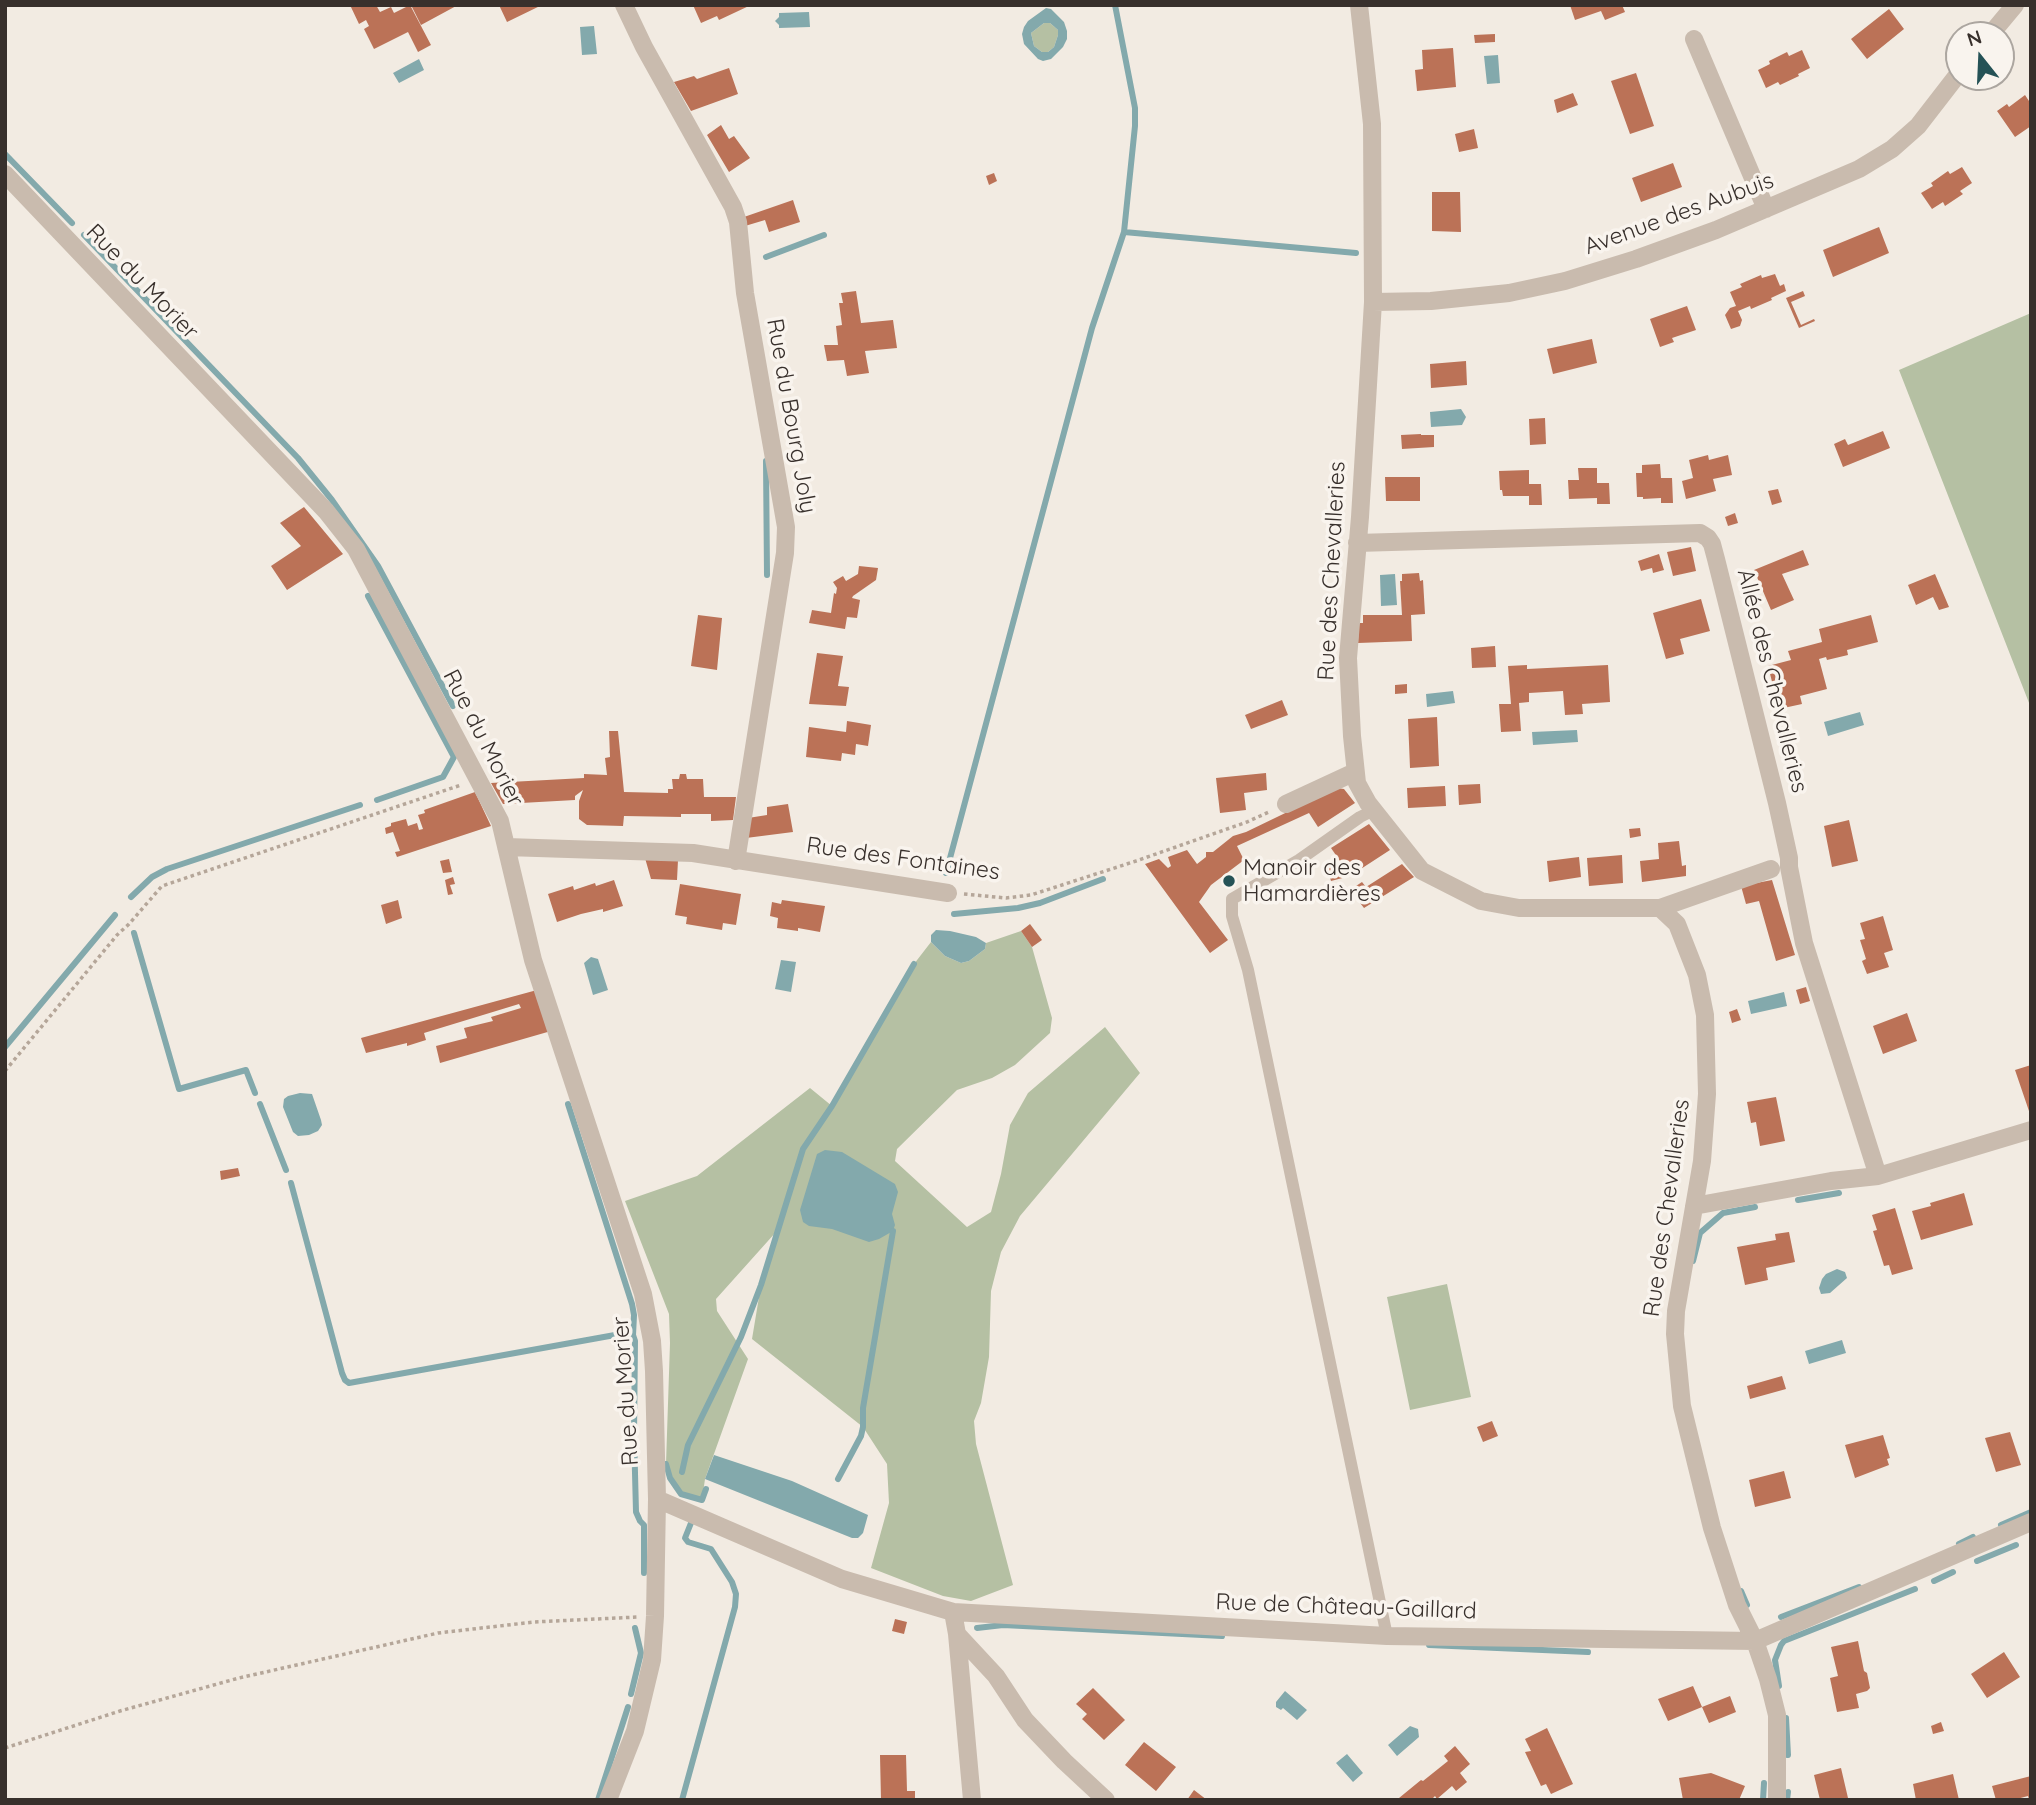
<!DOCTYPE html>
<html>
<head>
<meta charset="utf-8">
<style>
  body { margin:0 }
  #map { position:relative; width:2036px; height:1805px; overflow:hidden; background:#f2ebe2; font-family:Quicksand,sans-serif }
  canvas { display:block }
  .frame { position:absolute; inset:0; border:7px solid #38302c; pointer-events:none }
  .north { position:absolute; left:1945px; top:21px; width:70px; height:70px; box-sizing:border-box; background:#f9f4ee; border:2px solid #aca6a0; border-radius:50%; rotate:342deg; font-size:19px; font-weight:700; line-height:28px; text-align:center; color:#38302c }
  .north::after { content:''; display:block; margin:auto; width:24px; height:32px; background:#255256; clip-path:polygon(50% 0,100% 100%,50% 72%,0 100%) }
</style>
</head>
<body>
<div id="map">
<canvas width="2036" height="1805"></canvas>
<div class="frame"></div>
<div class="north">N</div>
</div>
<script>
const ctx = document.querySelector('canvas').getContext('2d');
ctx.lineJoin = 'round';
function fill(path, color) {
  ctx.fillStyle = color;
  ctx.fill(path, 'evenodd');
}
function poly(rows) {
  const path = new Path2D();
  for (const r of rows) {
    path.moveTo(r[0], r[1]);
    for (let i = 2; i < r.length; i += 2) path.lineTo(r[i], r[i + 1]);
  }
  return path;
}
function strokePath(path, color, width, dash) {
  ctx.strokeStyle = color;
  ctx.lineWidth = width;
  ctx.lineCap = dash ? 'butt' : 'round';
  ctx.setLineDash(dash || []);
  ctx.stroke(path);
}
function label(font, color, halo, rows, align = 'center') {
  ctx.font = font + ' Quicksand,sans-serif';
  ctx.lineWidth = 7;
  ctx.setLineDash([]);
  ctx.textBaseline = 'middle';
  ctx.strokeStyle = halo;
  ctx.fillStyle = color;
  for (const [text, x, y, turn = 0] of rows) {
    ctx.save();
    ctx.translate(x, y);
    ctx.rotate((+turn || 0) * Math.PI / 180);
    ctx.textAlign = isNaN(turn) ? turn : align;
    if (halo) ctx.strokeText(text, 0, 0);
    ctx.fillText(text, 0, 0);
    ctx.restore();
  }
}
fill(poly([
  [1044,23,1050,23,1058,30,1058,35,1054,47,1048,52,1042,52,1034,46,1031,33],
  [2031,313,2031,708,1899,370],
  [1021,931,1032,947,1052,1018,1050,1033,1015,1065,992,1078,957,1090,897,1149,895,1161,967,1227,991,1212,1001,1174,1010,1125,1028,1093,1105,1027,1140,1073,1020,1216,1001,1252,991,1291,989,1357,981,1403,974,1421,976,1444,1013,1585,971,1601,943,1596,871,1568,889,1503,887,1464,863,1427,752,1339,761,1285,776,1232,716,1299,717,1311,748,1359,705,1479,702,1500,681,1494,670,1478,666,1464,670,1343,669,1314,625,1201,697,1176,810,1088,832,1106,914,964,931,942,945,956,961,963,969,961,985,949,986,943],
  [1447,1284,1471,1397,1410,1410,1387,1297]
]), '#b5c0a3');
fill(poly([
  [1046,8,1051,9,1064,22,1067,31,1067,39,1063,47,1051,59,1043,61,1038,59,1024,44,1022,34,1024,27,1028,21],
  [1044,23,1050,23,1058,30,1058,35,1054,47,1048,52,1042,52,1034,46,1031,33],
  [809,12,810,27,779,28,779,25,775,21,779,17,779,13],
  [594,26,597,54,582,55,580,27],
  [1498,55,1500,83,1487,84,1484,56],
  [419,59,424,70,399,83,393,73],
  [1461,409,1466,417,1462,425,1431,427,1430,412],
  [1395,574,1397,605,1381,606,1380,575],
  [1453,691,1455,703,1427,707,1426,694],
  [1860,712,1864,725,1828,736,1824,722],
  [1577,730,1578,742,1533,745,1532,732],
  [936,930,950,931,976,937,986,943,985,949,969,961,961,963,945,956,931,942,931,935],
  [591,957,598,959,608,990,593,995,584,963],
  [781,960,796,962,791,992,775,989],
  [1784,992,1787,1006,1751,1014,1748,1001],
  [300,1093,312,1094,321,1120,322,1125,318,1131,309,1135,298,1136,293,1132,283,1107,284,1099,288,1096],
  [825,1150,842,1152,895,1184,898,1192,892,1214,895,1225,893,1231,879,1239,869,1242,832,1229,809,1226,803,1222,800,1210,817,1154],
  [1837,1269,1845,1272,1847,1278,1830,1293,1821,1294,1819,1288,1822,1279,1826,1274],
  [1842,1340,1846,1353,1809,1364,1805,1351],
  [714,1455,792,1481,868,1515,863,1533,858,1538,852,1538,705,1479],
  [1285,1691,1307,1710,1297,1720,1283,1708,1281,1710,1276,1707,1276,1702],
  [1410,1726,1418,1729,1419,1737,1397,1756,1388,1745],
  [1347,1754,1363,1773,1353,1782,1336,1763]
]), '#83a9ac');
strokePath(poly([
  [5,154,72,223],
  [1124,232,1356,253],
  [84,235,298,458,332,500,378,566,453,706],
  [766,257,824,235],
  [766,461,767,575],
  [368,596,454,757,443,777,377,800],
  [946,873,1092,328,1124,232,1135,126,1135,108,1115,5],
  [131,897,152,877,167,869,360,805],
  [954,914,1018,908,1040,903,1103,879],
  [134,933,179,1089,246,1070,255,1093],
  [5,1047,115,915],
  [260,1104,286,1170],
  [568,1104,632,1304,634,1315,633,1335],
  [291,1183,342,1373,345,1380,349,1383,626,1333,633,1335,635,1341,634,1434,636,1512,640,1521,644,1525,644,1573],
  [1798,1200,1839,1193],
  [1693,1261,1700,1233,1723,1213,1755,1207],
  [666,1464,670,1478,681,1494,702,1500,706,1489],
  [682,1472,688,1445,741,1337,761,1285,803,1149,832,1106,914,964],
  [838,1479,861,1436,863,1427,863,1408,893,1231],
  [2001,1525,2031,1512],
  [1959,1544,1973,1537],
  [1977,1561,2016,1545],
  [1934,1581,1953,1572],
  [1741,1591,1747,1605],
  [1781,1617,1859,1587],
  [977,1628,1003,1625,1222,1636],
  [1429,1645,1588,1652],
  [1779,1686,1775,1660,1781,1645,1784,1641,1915,1589],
  [631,1694,641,1653,635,1628],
  [1786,1718,1788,1755],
  [598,1800,628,1707],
  [682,1800,735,1607,736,1594,732,1582,711,1549,688,1542,685,1538,691,1523],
  [1763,1800,1764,1783],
  [1787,1800,1788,1792]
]), '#83a9ac', 6);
fill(poly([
  [350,5,376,5,380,12,391,7,394,13,410,5,431,45,418,52,408,32,374,49,364,29,369,26,366,20,359,24],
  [411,5,458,5,421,25],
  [499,5,542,5,507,22],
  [693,5,751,5,719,20,717,16,701,23],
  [1570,5,1622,5,1625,12,1605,20,1601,11,1575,20],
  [1889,9,1904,29,1867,59,1851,39],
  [1495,34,1495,42,1475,43,1474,35],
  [1453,48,1456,87,1417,91,1415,70,1423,69,1422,50],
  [1802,50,1810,68,1798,74,1799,76,1780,85,1778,82,1766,88,1758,70,1770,64,1769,61,1787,52,1789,56],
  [729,68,738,94,691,111,674,82,694,76,697,79],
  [1636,73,1654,126,1630,134,1611,81],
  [1573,93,1578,105,1557,113,1554,100],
  [2025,95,2031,104,2031,126,2015,137,1997,111,2007,104,2009,107],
  [721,125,729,139,734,136,750,158,729,172,707,135],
  [1474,129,1478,148,1459,152,1455,134],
  [1673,163,1682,187,1641,202,1632,178],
  [1962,167,1972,183,1960,191,1963,194,1945,206,1943,202,1932,209,1921,193,1933,186,1931,183,1948,171,1950,174],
  [994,173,997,181,989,185,986,176],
  [1432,192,1460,192,1461,232,1432,231],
  [793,200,800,222,769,232,765,220,745,226,744,217],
  [1879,227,1889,253,1833,277,1823,250],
  [1775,274,1780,286,1784,284,1786,291,1771,298,1772,300,1751,309,1750,306,1738,311,1742,320,1740,326,1731,329,1725,315,1730,308,1736,306,1730,292,1742,287,1740,284,1761,275,1762,278],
  [856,291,861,323,893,320,897,348,865,351,869,373,847,376,844,360,827,361,824,345,838,345,836,326,842,325,839,303,843,303,841,293],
  [1803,291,1805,296,1791,302,1801,325,1814,319,1815,321,1799,328,1786,298],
  [1687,306,1696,330,1672,338,1674,342,1660,347,1650,319],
  [1592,339,1597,363,1553,374,1547,349],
  [1466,361,1467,385,1431,388,1430,364],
  [1545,418,1546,444,1530,445,1529,419],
  [1883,431,1890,448,1843,467,1834,444,1845,439,1848,445],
  [1421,434,1421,435,1434,435,1434,447,1402,449,1401,435],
  [1708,455,1709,460,1728,455,1732,475,1713,479,1716,491,1686,499,1682,481,1693,478,1689,460],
  [1660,464,1661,478,1672,478,1673,503,1661,503,1661,498,1643,499,1643,497,1637,497,1636,473,1642,473,1642,465],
  [1578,468,1597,468,1597,483,1609,483,1610,504,1597,504,1597,498,1569,499,1568,480,1579,480],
  [1529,470,1529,484,1541,484,1542,505,1529,505,1529,496,1503,496,1502,490,1500,490,1499,471],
  [1385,477,1420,477,1420,501,1386,501],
  [1778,489,1782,502,1772,505,1768,491],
  [304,507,343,554,287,590,271,566,301,546,280,523],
  [1735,513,1738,523,1728,526,1725,517],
  [1691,547,1696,571,1673,576,1667,552],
  [1803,550,1809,565,1782,574,1794,600,1771,610,1754,570],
  [1659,554,1664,570,1653,573,1652,568,1641,571,1638,561],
  [859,566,878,568,876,580,853,596,852,598,860,600,857,618,847,617,845,629,809,623,812,610,831,613,834,593,836,594,837,588,833,582,843,576,846,581,858,574],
  [1419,573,1420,581,1423,580,1425,614,1411,615,1412,641,1358,643,1359,623,1363,623,1363,615,1402,615,1400,581,1402,581,1402,574],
  [1935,574,1949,607,1939,610,1933,597,1916,605,1908,585],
  [1701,599,1710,631,1680,639,1684,654,1666,659,1653,613],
  [698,615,722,618,717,670,691,666],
  [1871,615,1878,642,1847,650,1848,655,1827,660,1826,657,1819,659,1827,689,1800,696,1802,704,1779,709,1768,666,1791,660,1788,651,1822,642,1819,629],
  [1495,646,1496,667,1472,668,1471,648],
  [817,653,843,656,838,686,849,687,846,706,809,704],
  [1527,665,1527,669,1608,665,1610,702,1582,704,1583,714,1565,715,1563,691,1529,693,1529,702,1519,703,1521,731,1501,732,1499,704,1511,704,1508,666],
  [1407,684,1407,693,1395,694,1395,685],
  [1282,700,1288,715,1251,729,1245,715],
  [1437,717,1439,766,1410,768,1408,719],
  [847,721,871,725,868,746,856,744,855,755,842,753,841,761,806,757,809,727,846,732],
  [609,731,618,731,624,792,668,793,668,789,673,789,672,779,679,779,680,774,686,774,687,779,703,779,704,797,736,797,733,820,711,821,711,814,681,814,681,817,624,816,623,826,587,825,579,819,579,801,583,790,575,796,575,800,503,804,491,783,584,778,584,774,607,775,605,758,610,757],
  [1266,773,1267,790,1244,793,1246,810,1220,813,1216,778],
  [1480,784,1481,803,1459,805,1458,785],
  [1445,786,1446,806,1408,808,1407,788],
  [1337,788,1344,789,1355,803,1318,827,1309,813,1237,846,1244,860,1211,885,1199,902,1228,940,1210,953,1145,864,1159,859,1168,868,1171,866,1168,857,1187,850,1197,864,1206,857,1206,852,1213,852,1233,836,1246,832],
  [475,792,491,826,397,857,395,852,400,851,393,832,386,834,385,828,391,826,391,823,406,819,408,826,417,823,419,830,423,829,418,815,425,813,424,810],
  [788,804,793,832,746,838,748,818,767,815,767,807],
  [1849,820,1858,861,1832,867,1824,826],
  [1369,824,1390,850,1350,876,1331,881,1327,868,1342,864,1331,848],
  [1640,828,1641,836,1630,838,1629,829],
  [1679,841,1682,866,1686,865,1686,876,1642,882,1640,861,1659,859,1658,843],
  [1622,855,1623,883,1589,886,1587,858],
  [1579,857,1581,877,1549,882,1547,861],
  [645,858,678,860,677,880,651,879],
  [449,859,452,872,443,873,440,861],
  [1402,864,1414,877,1364,908,1350,890,1362,882,1366,887],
  [453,877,455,884,450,885,453,894,448,895,445,880],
  [614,880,623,906,603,912,603,909,581,914,557,922,548,894,573,886,574,890,595,883,596,886],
  [1772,880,1795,955,1776,961,1759,901,1746,904,1741,886],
  [680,884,741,894,736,925,723,923,722,930,686,924,687,917,675,915],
  [398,900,402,918,386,924,381,905],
  [782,900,825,906,820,932,798,928,798,931,777,928,778,918,770,916,772,902,781,904],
  [1883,916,1893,950,1884,953,1889,967,1867,974,1862,961,1866,959,1860,940,1865,939,1860,923],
  [1030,924,1042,940,1032,947,1021,931],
  [1806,987,1810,1001,1800,1004,1796,990],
  [537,990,551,1031,440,1063,436,1046,467,1038,464,1028,493,1021,491,1017,521,1008,519,1004,424,1033,426,1040,407,1046,407,1043,366,1053,361,1038],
  [1737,1009,1741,1020,1732,1023,1729,1012],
  [1907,1013,1917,1041,1883,1054,1873,1026],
  [2031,1065,2031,1114,2030,1114,2015,1070],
  [1776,1097,1785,1141,1760,1146,1756,1122,1751,1123,1747,1102],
  [238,1168,240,1176,221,1180,220,1171],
  [1964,1193,1973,1225,1921,1240,1912,1211,1931,1206,1930,1203],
  [1895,1208,1913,1269,1892,1275,1889,1265,1884,1266,1873,1231,1877,1230,1872,1215],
  [1789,1232,1795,1262,1766,1268,1768,1280,1745,1285,1737,1247,1776,1240,1775,1234],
  [1782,1376,1786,1389,1750,1399,1747,1386],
  [1492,1421,1498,1436,1483,1442,1477,1427],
  [2010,1432,2021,1465,1996,1472,1985,1438],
  [1883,1435,1890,1458,1887,1459,1889,1465,1855,1478,1845,1445],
  [1784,1471,1791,1498,1755,1507,1749,1480],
  [895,1619,907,1622,904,1634,892,1631],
  [1858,1641,1864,1671,1867,1673,1870,1688,1867,1691,1856,1694,1859,1708,1837,1712,1830,1678,1838,1676,1831,1647],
  [2004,1652,2020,1677,1987,1698,1971,1674],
  [1693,1686,1702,1707,1668,1721,1658,1699],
  [1093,1688,1125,1720,1104,1740,1082,1719,1087,1714,1076,1704],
  [1730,1696,1736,1712,1709,1723,1702,1707],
  [1941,1722,1944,1731,1933,1734,1931,1726],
  [1547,1728,1573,1784,1551,1794,1546,1784,1541,1786,1525,1752,1531,1751,1525,1739],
  [1144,1742,1176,1767,1156,1791,1125,1765],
  [1455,1746,1470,1764,1460,1773,1467,1782,1456,1791,1452,1786,1437,1799,1435,1796,1431,1800,1401,1800,1399,1798,1421,1780,1423,1781,1448,1761,1444,1756],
  [880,1755,906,1755,907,1791,915,1791,915,1800,881,1800],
  [1841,1768,1848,1798,1820,1800,1814,1775],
  [1711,1773,1745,1786,1739,1800,1683,1800,1679,1778],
  [1953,1774,1959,1800,1916,1800,1913,1784],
  [2031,1776,2031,1800,2029,1800,2028,1796,2013,1800,1996,1800,1992,1786],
  [1194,1790,1207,1800,1187,1800]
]), '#bb7257');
strokePath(poly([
  [964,894,1006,898,1031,895,1136,861,1247,822,1271,811],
  [5,1071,117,935,129,924,162,886,461,785],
  [5,1748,120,1711,239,1678,438,1633,534,1622,638,1617]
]), '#b5a699', 3.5, [3.5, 3.5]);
strokePath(poly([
  [1374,810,1360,817,1299,860,1232,899,1232,916,1248,970,1387,1636]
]), '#c9bbae', 12);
strokePath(poly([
  [624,5,644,47,733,207,738,222,745,293,786,527,785,553,736,861],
  [1359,5,1372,124,1373,302,1360,517,1348,658,1352,736,1357,783,1368,803,1422,871,1481,901,1519,908,1660,908,1677,924,1697,975,1705,1015,1707,1094,1702,1161,1676,1311,1675,1334,1682,1406,1712,1528,1737,1605,1755,1641,1768,1679,1777,1715,1777,1800],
  [1990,35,2015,5],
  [1694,39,1766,209],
  [5,174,326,511,356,549,500,821,533,960,643,1294,652,1341,654,1371,657,1499,655,1616,652,1660,635,1731,608,1800],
  [1373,302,1431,301,1509,293,1565,281,1636,259,1716,230,1859,169,1892,149,1918,126,1959,73],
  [1357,543,1700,533,1708,538,1712,544,1716,559,1777,803,1789,858,1789,867,1804,943,1878,1176],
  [1286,804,1355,772],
  [506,847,693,853,948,893],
  [1660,908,1771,869],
  [1694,1206,1831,1181,1878,1176,2031,1130],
  [657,1499,842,1579,953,1612,1387,1636,1755,1641,2031,1522],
  [953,1612,957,1634,996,1676,1025,1720,1064,1761,1106,1800],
  [957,1634,972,1800]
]), '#c9bbae', 18);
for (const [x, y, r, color] of [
  [1229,881,7,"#255256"]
]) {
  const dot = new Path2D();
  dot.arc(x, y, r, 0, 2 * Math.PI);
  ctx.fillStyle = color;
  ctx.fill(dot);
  strokePath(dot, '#f9f4ee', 2.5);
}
label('23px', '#38302c', '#f9f4ee', [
  ["Avenue des Aubuis",1679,214,-20],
  ["Rue du Morier",142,282,46],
  ["Rue du Bourg Joly",791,416,80],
  ["Rue des Chevalleries",1332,571,-87],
  ["Allée des Chevalleries",1772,681,76],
  ["Rue du Morier",483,738,63],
  ["Rue des Fontaines",903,859,8],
  ["Rue des Chevalleries",1667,1208,-82],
  ["Rue du Morier",626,1391,-94],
  ["Rue de Château-Gaillard",1346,1607,2]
]);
label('23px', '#38302c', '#f9f4ee', [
  ["Manoir des",1243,868],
  ["Hamardières",1243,894]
], 'left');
</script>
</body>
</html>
